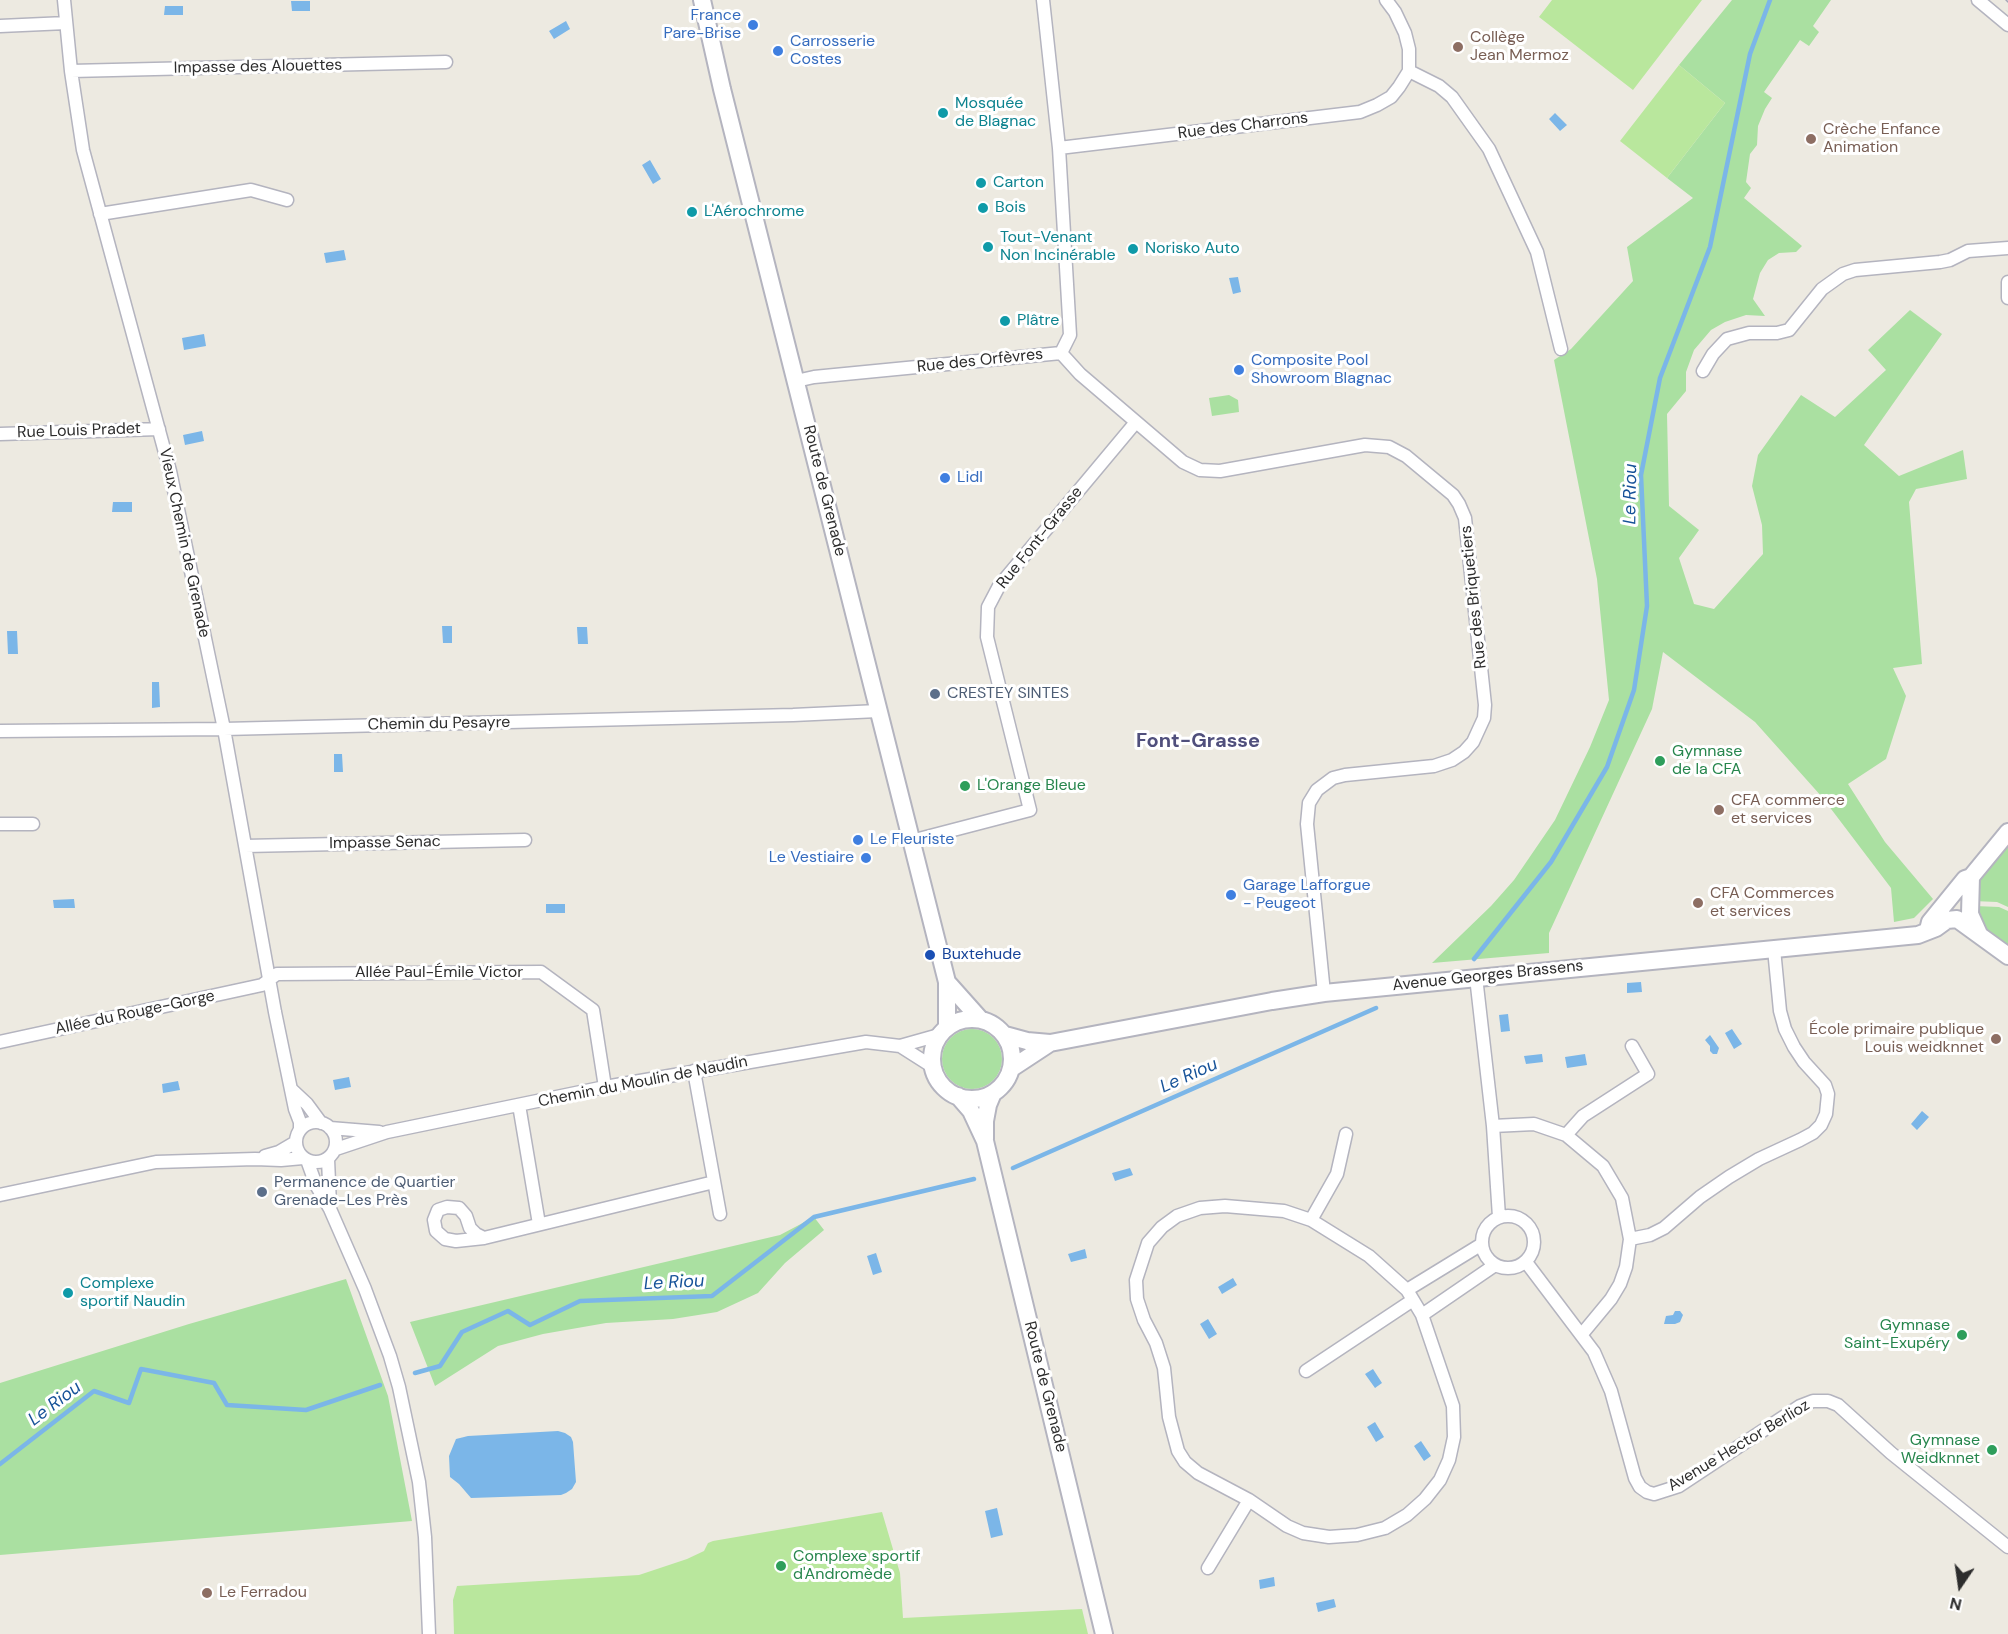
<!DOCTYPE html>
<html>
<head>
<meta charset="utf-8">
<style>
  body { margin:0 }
  #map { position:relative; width:2008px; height:1634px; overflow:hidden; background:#edeae1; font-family:"DM Sans",sans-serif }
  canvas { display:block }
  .north { position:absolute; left:1930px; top:1556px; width:60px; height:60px; -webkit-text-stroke:4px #fff; paint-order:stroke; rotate:193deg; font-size:16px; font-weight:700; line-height:24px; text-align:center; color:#2d2d2d }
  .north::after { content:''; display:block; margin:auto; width:21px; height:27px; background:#2d2d2d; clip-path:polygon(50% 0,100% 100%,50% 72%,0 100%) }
</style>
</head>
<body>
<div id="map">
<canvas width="2008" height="1634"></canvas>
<div class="north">N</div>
</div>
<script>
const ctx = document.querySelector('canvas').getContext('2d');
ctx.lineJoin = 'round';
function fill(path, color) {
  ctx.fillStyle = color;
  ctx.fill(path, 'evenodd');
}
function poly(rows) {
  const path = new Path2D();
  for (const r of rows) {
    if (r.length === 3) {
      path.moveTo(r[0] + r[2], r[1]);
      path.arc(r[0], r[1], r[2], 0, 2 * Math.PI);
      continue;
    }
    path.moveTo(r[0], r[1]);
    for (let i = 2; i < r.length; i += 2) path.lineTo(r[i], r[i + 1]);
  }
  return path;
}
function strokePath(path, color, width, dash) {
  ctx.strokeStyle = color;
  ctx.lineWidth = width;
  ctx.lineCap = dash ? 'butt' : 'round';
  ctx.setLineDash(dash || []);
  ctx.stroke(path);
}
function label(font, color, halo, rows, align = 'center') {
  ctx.font = font + ' "DM Sans",sans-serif';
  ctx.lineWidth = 6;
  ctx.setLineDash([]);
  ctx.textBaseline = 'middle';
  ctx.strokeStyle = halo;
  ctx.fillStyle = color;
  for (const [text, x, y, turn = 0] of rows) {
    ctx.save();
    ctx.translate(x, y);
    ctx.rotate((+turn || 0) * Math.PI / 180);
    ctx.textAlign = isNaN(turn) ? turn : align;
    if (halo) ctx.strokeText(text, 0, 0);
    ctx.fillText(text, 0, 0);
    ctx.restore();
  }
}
fill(poly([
  [1732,0,1831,0,1813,26,1819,32,1809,46,1800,40,1764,92,1772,98,1765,109,1758,126,1757,145,1750,154,1746,182,1751,188,1744,198,1802,246,1796,252,1779,253,1768,260,1760,273,1753,299,1765,316,1746,315,1725,322,1711,330,1694,350,1686,372,1686,391,1667,414,1669,506,1699,530,1679,558,1694,604,1714,609,1763,554,1762,525,1752,486,1758,455,1801,395,1835,417,1886,370,1868,350,1910,310,1942,334,1864,445,1899,476,1963,450,1967,479,1916,489,1909,502,1922,664,1893,668,1906,696,1886,759,1848,784,1885,842,1933,899,1914,918,1894,922,1891,888,1822,797,1755,722,1663,652,1652,709,1549,933,1549,953,1432,963,1491,906,1514,880,1555,820,1590,747,1609,700,1597,579,1554,360,1571,349,1633,281,1627,247,1693,198,1667,178,1725,103,1679,65],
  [1229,395,1238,400,1239,412,1212,416,1209,398],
  [2008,843,2008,907,1997,902,1973,901,1977,880],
  [1975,906,1999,907,2008,911,2008,946,1987,930,1980,920],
  [972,1059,30],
  [814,1217,824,1230,785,1263,758,1293,717,1312,673,1319,606,1323,543,1334,498,1346,435,1386,410,1322,780,1235],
  [346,1279,388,1396,412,1521,0,1555,0,1383,189,1324]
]), '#aae0a1');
fill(poly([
  [1552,0,1702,0,1633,90,1539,17],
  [1679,65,1725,103,1667,178,1620,141],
  [882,1512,900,1573,903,1618,1082,1609,1088,1634,454,1634,453,1600,457,1586,639,1575,687,1559,704,1551,708,1543,713,1541]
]), '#b9e79d');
fill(poly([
  [291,1,310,1,310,11,292,11],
  [165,6,183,6,183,15,164,15],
  [566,21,570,29,554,39,549,31],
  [1555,113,1567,125,1560,131,1549,119],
  [650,160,661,179,653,184,642,165],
  [344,250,346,260,326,263,324,253],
  [1238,277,1241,292,1233,294,1229,278],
  [204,334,206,346,184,350,182,338],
  [202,431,204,441,185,445,183,435],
  [113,502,132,502,132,512,112,512],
  [442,626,452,626,452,643,443,643],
  [577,627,587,627,588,644,578,644],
  [7,631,17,631,18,654,8,654],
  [152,682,159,682,160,707,152,708],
  [334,754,342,754,343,772,334,772],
  [74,899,75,908,54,908,53,900],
  [546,904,565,904,565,913,546,913],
  [1641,982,1642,992,1627,993,1627,983],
  [1508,1014,1510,1031,1501,1032,1499,1015],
  [1732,1029,1742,1044,1734,1049,1725,1033],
  [1710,1035,1719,1048,1717,1054,1713,1054,1710,1051,1710,1046,1705,1040],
  [1542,1054,1543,1062,1526,1064,1524,1056],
  [1585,1054,1587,1065,1567,1068,1565,1057],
  [349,1077,351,1087,335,1090,333,1080],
  [178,1081,180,1090,163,1093,162,1084],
  [1922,1111,1929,1117,1917,1130,1911,1124],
  [1130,1168,1133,1175,1115,1181,1112,1173],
  [1085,1249,1087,1258,1071,1262,1068,1254],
  [876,1253,882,1272,873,1275,867,1256],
  [1233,1278,1237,1285,1222,1294,1218,1287],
  [1675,1311,1680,1311,1683,1315,1680,1322,1675,1324,1664,1324,1666,1316,1673,1315],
  [1208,1319,1217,1334,1209,1339,1200,1324],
  [1373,1369,1382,1383,1375,1388,1365,1374],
  [1375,1422,1384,1437,1376,1442,1367,1427],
  [558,1431,565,1433,571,1437,573,1442,576,1482,572,1489,566,1493,561,1495,471,1498,459,1484,450,1477,449,1456,456,1439,468,1436],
  [1421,1441,1431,1456,1424,1461,1414,1446],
  [997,1508,1003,1535,991,1538,985,1511],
  [1274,1577,1275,1586,1260,1589,1259,1580],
  [1334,1599,1336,1607,1318,1612,1316,1603]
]), '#7bb6e8');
strokePath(poly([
  [1474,959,1551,862,1607,767,1634,690,1647,606,1641,475,1660,378,1710,247,1750,54,1770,0],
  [1013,1168,1376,1008],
  [415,1373,440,1366,462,1332,508,1311,530,1325,580,1301,712,1296,814,1217,974,1179],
  [0,1464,94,1391,129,1403,141,1369,214,1383,227,1405,306,1410,380,1385]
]), '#7bb6e8', 4.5);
const street = poly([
  [64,0,71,71,83,150,170,471,224,729,275,1012,295,1109,300,1122,300,1130],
  [1043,0,1059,148,1070,335,1061,353],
  [1978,0,2008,25],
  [0,26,66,23],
  [71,71,446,62],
  [1409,71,1439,86,1452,97,1489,149,1537,252,1561,349],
  [1059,148,1360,112,1377,105,1391,97,1399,87,1409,71,1409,49,1405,33,1395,12,1386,0],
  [100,214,251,190,287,200],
  [2008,282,2008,298],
  [1061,353,1080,374,1183,462,1200,470,1220,471,1365,445,1389,447,1406,456,1453,495,1459,504,1465,518,1485,705,1484,718,1473,742,1464,752,1452,760,1434,766,1345,775,1333,778,1317,790,1309,803,1307,824,1324,993],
  [1703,371,1713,354,1727,339,1749,333,1777,333,1789,330,1822,289,1843,274,1855,270,1940,262,1950,260,1968,251,2008,248],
  [796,381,814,377,1061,353],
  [0,434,159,429],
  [0,731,224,729,793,715,878,711],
  [0,824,33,824],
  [911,841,1030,810,987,637,988,607,999,586,1136,422],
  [245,846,525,840],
  [1476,977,1493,1126,1499,1217],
  [0,1042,262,985,277,974,541,972,593,1010,605,1087],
  [900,1046,939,1035],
  [694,1071,720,1214],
  [292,1090,307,1104,321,1123],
  [519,1105,539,1224],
  [316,1142,20],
  [1493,1126,1534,1124,1566,1135,1603,1166,1622,1198,1630,1239,1626,1267,1620,1284,1611,1299,1582,1334],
  [330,1128,379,1132],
  [1566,1135,1583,1116,1648,1074,1632,1046],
  [336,1149,387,1132,605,1087,866,1042,900,1046,933,1067],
  [265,1156,279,1152,296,1142],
  [328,1159,330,1205],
  [307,1160,316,1185,330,1209,365,1289,390,1356,399,1387,419,1482,425,1537,429,1634],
  [0,1195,156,1162,255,1159,281,1160,303,1158],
  [1225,1206,1284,1211,1311,1220,1369,1256,1407,1290,1422,1315,1453,1406,1454,1437,1449,1460,1440,1480,1425,1499,1407,1515,1385,1528,1357,1535,1329,1537,1303,1533,1287,1526,1249,1500,1198,1473,1185,1462,1178,1451,1169,1417,1164,1368,1156,1343,1144,1320,1137,1299,1136,1280,1148,1243,1162,1227,1177,1216,1200,1208,1225,1206],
  [1508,1242,26],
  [1311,1220,1337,1174,1346,1134],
  [484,1238,476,1234,470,1228,466,1216,459,1208,447,1207,438,1210,434,1220,436,1231,445,1239,456,1241,484,1238,714,1182],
  [1630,1239,1650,1235,1664,1228,1700,1197,1729,1177,1759,1159,1800,1140,1813,1133,1821,1125,1826,1114,1828,1094,1825,1085,1804,1062,1794,1047,1785,1029,1780,1011,1774,949],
  [1526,1262,1594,1352,1611,1391,1635,1478,1640,1487,1647,1492,1654,1494,1679,1486,1800,1406,1813,1401,1828,1401,1838,1405,1891,1453,2008,1547],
  [1407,1290,1482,1244],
  [1422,1315,1495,1265],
  [1306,1371,1413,1300],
  [1208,1568,1249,1500]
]);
const secondary = poly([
  [702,0,722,89,947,982,947,1027],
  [1971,877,1970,914,1979,934],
  [1928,930,1930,922,1965,879,1971,877,2008,832],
  [947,982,980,1019],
  [972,1059,40],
  [1005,1035,1027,1041,1050,1043,1272,1001,1324,993,1918,935,1936,928,1947,920,1957,919,2008,956],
  [1012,1068,1050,1043],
  [958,1096,971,1111,985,1141,1104,1634],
  [985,1139,985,1121,988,1105,993,1093]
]);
strokePath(street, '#b4b4bf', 15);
strokePath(secondary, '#b4b4bf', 20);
strokePath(street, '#fff', 12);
strokePath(secondary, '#fff', 16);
strokePath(poly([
  [2006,0,2008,2]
]), '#a4a3b6', 1.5);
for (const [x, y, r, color] of [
  [753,25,6,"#3f7fe0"],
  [1458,47,6,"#8d6e63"],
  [778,51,6,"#3f7fe0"],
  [943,113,6,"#0f9aa8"],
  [1811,139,6,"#8d6e63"],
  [981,183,6,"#0f9aa8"],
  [983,208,6,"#0f9aa8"],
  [692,212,6,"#0f9aa8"],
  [988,247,6,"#0f9aa8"],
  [1133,249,6,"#0f9aa8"],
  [1005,321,6,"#0f9aa8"],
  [1239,370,6,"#3f7fe0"],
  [945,478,6,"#3f7fe0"],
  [935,694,6,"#5c6f8a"],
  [1660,761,6,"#2e9e5b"],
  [965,786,6,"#2e9e5b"],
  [1719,810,6,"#8d6e63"],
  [858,840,6,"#3f7fe0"],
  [866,858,6,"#3f7fe0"],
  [1231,895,6,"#3f7fe0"],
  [1698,903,6,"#8d6e63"],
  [930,955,6,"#1a4fb4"],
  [1996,1039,6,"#8d6e63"],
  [262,1192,6,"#5c6f8a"],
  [68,1293,6,"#0f9aa8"],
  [1962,1335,6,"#2e9e5b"],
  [1992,1450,6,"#2e9e5b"],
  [781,1566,6,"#2e9e5b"],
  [207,1593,6,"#8d6e63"]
]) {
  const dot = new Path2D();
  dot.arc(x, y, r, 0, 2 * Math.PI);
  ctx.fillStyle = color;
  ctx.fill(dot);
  strokePath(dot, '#fff', 2);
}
label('16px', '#366cbe', '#fff', [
  ["France",741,16,"right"],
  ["Pare-Brise",741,34,"right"],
  ["Carrosserie",790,42],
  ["Costes",790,60],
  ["Composite Pool",1251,361],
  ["Showroom Blagnac",1251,379],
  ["Lidl",957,478],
  ["Le Fleuriste",870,840],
  ["Le Vestiaire",854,858,"right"],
  ["Garage Lafforgue",1243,886],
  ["- Peugeot",1243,904]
], 'left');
label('16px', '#785e54', '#fff', [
  ["Collège",1470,38],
  ["Jean Mermoz",1470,56],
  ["Crèche Enfance",1823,130],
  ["Animation",1823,148],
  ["CFA commerce",1731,801],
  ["et services",1731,819],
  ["CFA Commerces",1710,894],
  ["et services",1710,912],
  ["École primaire publique",1984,1030,"right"],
  ["Louis weidknnet",1984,1048,"right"],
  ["Le Ferradou",219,1593]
], 'left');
label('16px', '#2d2d2d', '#fff', [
  ["Impasse des Alouettes",258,67,-1],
  ["Rue des Charrons",1243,126,-7],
  ["Rue des Orfèvres",980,361,-6],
  ["Rue Louis Pradet",79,431,-2],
  ["Route de Grenade",824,491,76],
  ["Rue Font-Grasse",1040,538,-51],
  ["Vieux Chemin de Grenade",184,543,78],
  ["Rue des Briquetiers",1474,597,-96],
  ["Chemin du Pesayre",439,724,-1],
  ["Impasse Senac",385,843,-1],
  ["Allée Paul-Émile Victor",439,973],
  ["Avenue Georges Brassens",1488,976,-6],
  ["Allée du Rouge-Gorge",135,1013,-12],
  ["Chemin du Moulin de Naudin",643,1082,-11],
  ["Route de Grenade",1045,1387,76],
  ["Avenue Hector Berlioz",1739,1446,-31]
]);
label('16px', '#0d838f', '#fff', [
  ["Mosquée",955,104],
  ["de Blagnac",955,122],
  ["Carton",993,183],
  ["Bois",995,208],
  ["L'Aérochrome",704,212],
  ["Tout-Venant",1000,238],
  ["Non Incinérable",1000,256],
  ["Norisko Auto",1145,249],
  ["Plâtre",1017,321],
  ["Complexe",80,1284],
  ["sportif Naudin",80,1302]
], 'left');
label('16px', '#4e5e75', '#fff', [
  ["CRESTEY SINTES",947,694],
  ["Permanence de Quartier",274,1183],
  ["Grenade-Les Près",274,1201]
], 'left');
label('16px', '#27864d', '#fff', [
  ["Gymnase",1672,752],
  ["de la CFA",1672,770],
  ["L'Orange Bleue",977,786],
  ["Gymnase",1950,1326,"right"],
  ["Saint-Exupéry",1950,1344,"right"],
  ["Gymnase",1980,1441,"right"],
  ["Weidknnet",1980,1459,"right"],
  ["Complexe sportif",793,1557],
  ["d'Andromède",793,1575]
], 'left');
label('16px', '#164399', '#fff', [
  ["Buxtehude",942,955]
], 'left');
label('italic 18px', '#165298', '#fff', [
  ["Le Riou",1631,494,-89],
  ["Le Riou",1189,1076,-24],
  ["Le Riou",674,1283,-3],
  ["Le Riou",55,1404,-37]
]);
label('bold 20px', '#504f7c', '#fff', [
  ["Font-Grasse",1198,742]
]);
</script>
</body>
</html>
